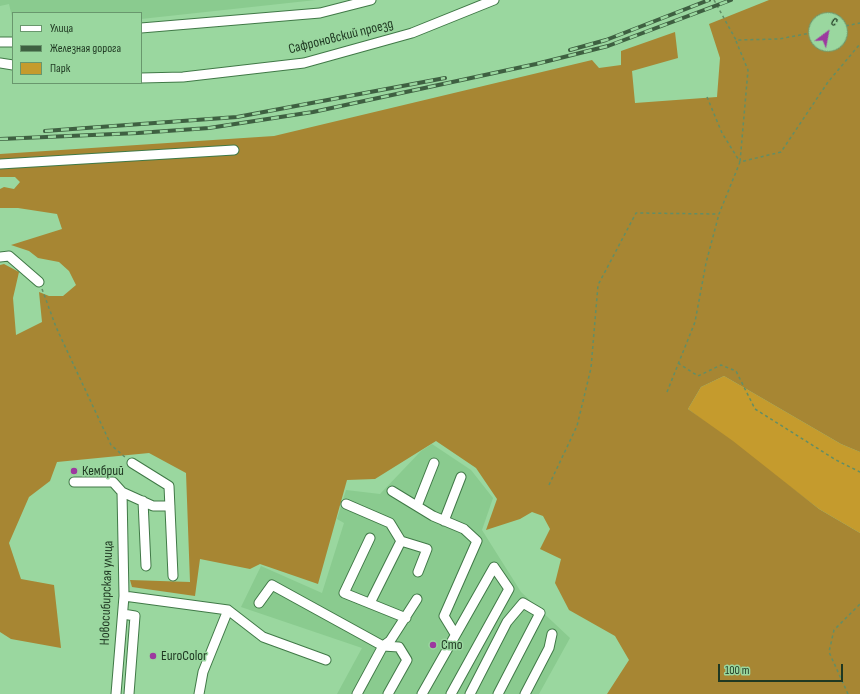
<!DOCTYPE html>
<html>
<head>
<meta charset="utf-8">
<style>
  body { margin:0 }
  #map { position:relative; width:860px; height:694px; overflow:hidden; background:#9ad79f; font-family:"Sofia Sans Condensed",sans-serif }
  canvas { display:block }
  .legend { position:absolute; left:12px; top:12px; width:130px; height:72px; box-sizing:border-box; background:#9ad79f; border:1px solid #69976d; margin:0; padding:5px 7px; list-style:none; font-size:12px; color:#1f3822 }
  .legend li { display:flex; align-items:center; gap:8px; height:20px }
  .legend b { width:20px; border:1px solid #69976d }
  .north { position:absolute; left:808px; top:12px; width:40px; height:40px; box-sizing:border-box; background:#9ad79f; border:1px solid #69976d; border-radius:50%; rotate:32deg; font-size:11px; font-weight:700; line-height:16px; text-align:center; color:#1f3822 }
  .north::after { content:''; display:block; margin:auto; width:14px; height:18px; background:#9c399f; clip-path:polygon(50% 0,100% 100%,50% 72%,0 100%) }
  .scale { position:absolute; left:718px; top:664px; width:125px; height:18px; box-sizing:border-box; border:2px solid #1f3822; border-top:0; padding-left:5px; font-size:12px; line-height:14px; white-space:nowrap; color:#1f3822; -webkit-text-stroke:3px #9ad79f; paint-order:stroke }
</style>
</head>
<body>
<div id="map">
<canvas width="860" height="694"></canvas>
<ul class="legend">
<li><b style="height:5px;background:#fff"></b>Улица</li>
<li><b style="height:5px;background:#3e6041"></b>Железная дорога</li>
<li><b style="height:11px;background:#c59b2d"></b>Парк</li>
</ul>
<div class="north">С</div>
<div class="scale">100 m</div>
</div>
<script>
const ctx = document.querySelector('canvas').getContext('2d');
ctx.lineJoin = 'round';
function fill(path, color) {
  ctx.fillStyle = color;
  ctx.fill(path, 'evenodd');
}
function poly(rows) {
  const path = new Path2D();
  for (const r of rows) {
    path.moveTo(r[0], r[1]);
    for (let i = 2; i < r.length; i += 2) path.lineTo(r[i], r[i + 1]);
  }
  return path;
}
function strokePath(path, color, width, dash) {
  ctx.strokeStyle = color;
  ctx.lineWidth = width;
  ctx.lineCap = dash ? 'butt' : 'round';
  ctx.setLineDash(dash || []);
  ctx.stroke(path);
}
function label(font, color, halo, rows, align = 'center') {
  ctx.font = font + ' "Sofia Sans Condensed",sans-serif';
  ctx.lineWidth = 3;
  ctx.setLineDash([]);
  ctx.textBaseline = 'middle';
  ctx.strokeStyle = halo;
  ctx.fillStyle = color;
  for (const [text, x, y, turn = 0] of rows) {
    ctx.save();
    ctx.translate(x, y);
    ctx.rotate((+turn || 0) * Math.PI / 180);
    ctx.textAlign = isNaN(turn) ? turn : align;
    if (halo) ctx.strokeText(text, 0, 0);
    ctx.fillText(text, 0, 0);
    ctx.restore();
  }
}
fill(poly([
  [0,0,316,0,141,19,141,13,13,13,13,21,9,4,0,6],
  [432,444,471,470,493,498,482,530,521,592,570,638,539,694,337,694,362,648,241,607,261,566,322,593,344,523,337,519,346,490,380,494,421,451]
]), '#8acb8f');
fill(poly([
  [724,376,841,444,860,452,860,533,819,509,688,409,701,387]
]), '#c59b2d');
fill(poly([
  [769,0,860,0,860,452,841,444,724,376,701,387,688,409,733,441,819,509,860,533,860,694,607,694,629,660,615,636,569,610,555,583,561,559,540,549,550,529,543,516,532,512,520,519,486,530,497,499,476,468,436,441,375,479,347,480,318,584,260,564,250,569,200,559,195,596,132,587,130,580,190,582,186,473,149,453,57,462,50,481,29,497,9,543,21,579,54,585,61,648,11,639,0,632,0,265,4,264,19,272,13,298,16,335,42,322,39,292,49,296,63,296,76,285,69,271,59,262,38,258,29,251,11,245,62,229,57,214,18,208,0,208,0,189,4,187,14,189,20,182,15,177,0,177,0,154,274,136,592,60,599,68,621,65,621,51,675,32,678,58,632,71,635,103,717,97,720,58,709,24],
  [816,20,840,20,840,44,816,44]
]), '#a78633');
const minor = poly([
  [141,28,320,13,371,0],
  [0,42,13,42],
  [0,63,13,65],
  [141,78,183,77,304,63,412,33,494,0],
  [0,164,234,150],
  [0,257,9,256,39,282],
  [132,463,169,486,173,576],
  [74,482,113,482,122,492,153,506,170,506],
  [392,491,433,516,464,529,477,541,444,616,455,634],
  [143,501,146,566],
  [346,504,390,523,401,541,370,603],
  [417,506,434,463],
  [444,521,461,477],
  [370,538,344,593,406,618],
  [401,541,427,549,418,572],
  [124,596,228,610,263,637,326,660],
  [259,603,272,585,383,646,399,647,407,660,388,694],
  [123,614,135,616,129,694],
  [116,694,124,596,122,492],
  [199,694,203,672,228,610],
  [357,694,383,646,390,641,417,599],
  [422,694,494,567,509,589,451,694],
  [470,694,507,622,523,603,540,613,498,694],
  [525,694,549,648,552,634]
]);
strokePath(minor, '#407947', 11);
strokePath(poly([
  [714,0,736,40,779,39,816,32],
  [840,27,860,23],
  [736,41,748,70,740,162],
  [707,97,722,133,740,162],
  [42,289,56,327,111,445,126,458],
  [678,363,698,376,721,365,736,371,755,409,836,460,860,472],
  [667,392,695,322,706,263,719,214],
  [549,485,577,426,591,368,598,285,636,213,719,214,740,162,781,152,828,82,860,44],
  [848,694,829,652,834,630,860,604]
]), '#628e66', 1.5, [3, 3]);
strokePath(minor, '#fff', 9);
const rail = poly([
  [570,50,606,40,709,0],
  [45,131,237,117,445,78],
  [0,139,138,133,209,128,313,112,536,64,608,46,731,0]
]);
strokePath(rail, '#3e6041', 4);
strokePath(rail, '#9ad79f', 2.5, [8]);
for (const [x, y, r, color] of [
  [74,471,4,"#9c399f"],
  [433,645,4,"#9c399f"],
  [153,656,4,"#9c399f"]
]) {
  const dot = new Path2D();
  dot.arc(x, y, r, 0, 2 * Math.PI);
  ctx.fillStyle = color;
  ctx.fill(dot);
  strokePath(dot, '#9ad79f', 1.5);
}
label('14px', '#1f3822', '#9ad79f', [
  ["Сафроновский проезд",341,37,-14],
  ["Новосибирская улица",107,593,-88]
]);
label('14px', '#1f3822', '#9ad79f', [
  ["Кембрий",82,471],
  ["Сто",441,645],
  ["EuroColor",161,656]
], 'left');
</script>
</body>
</html>
